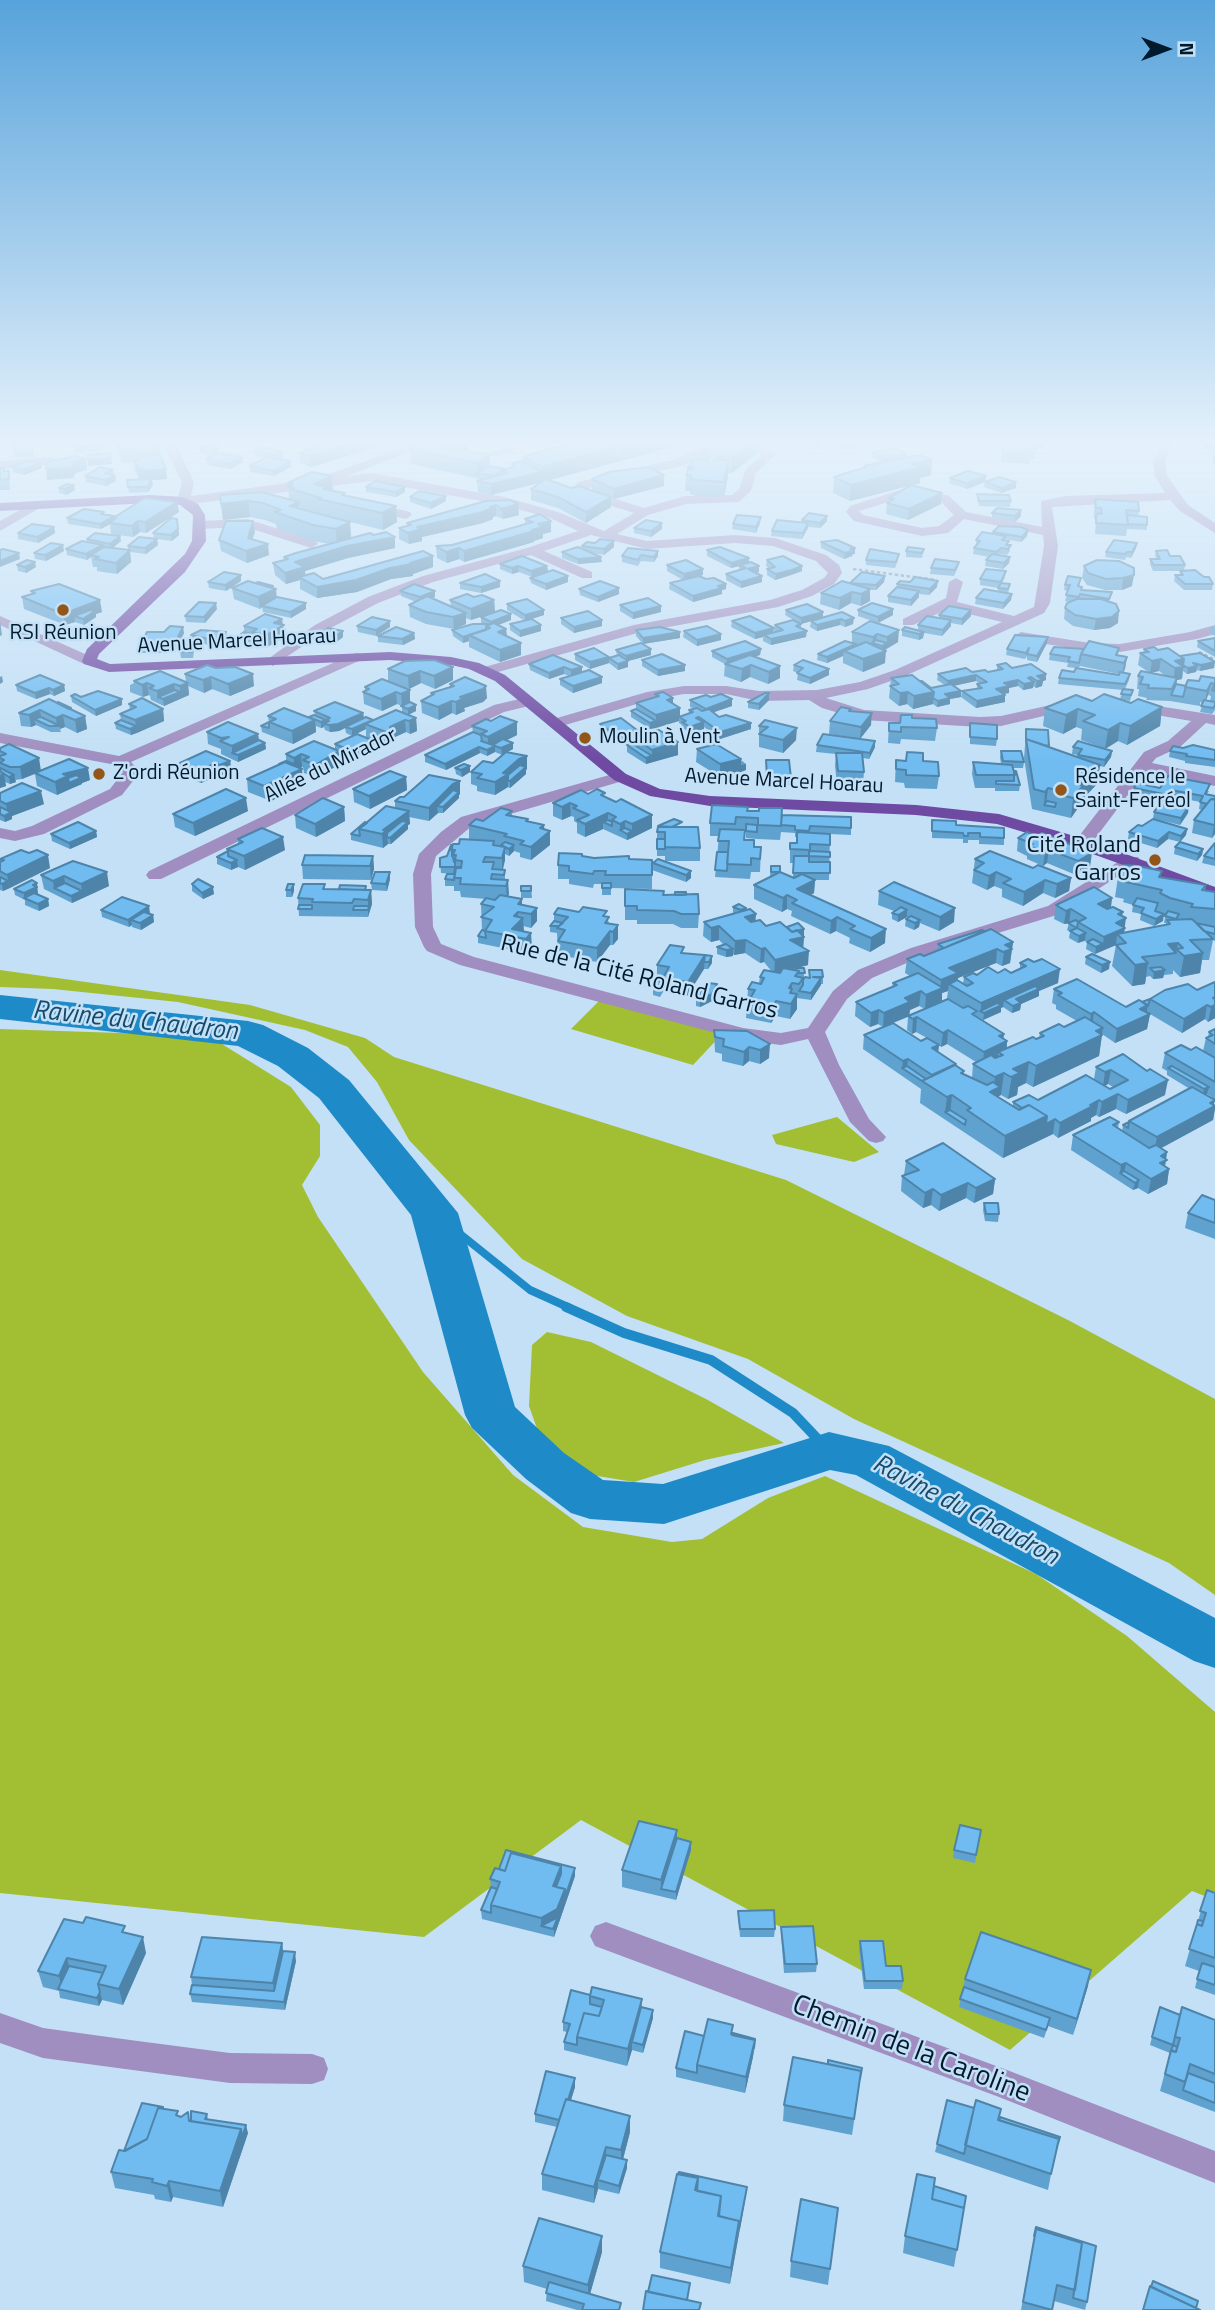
<!DOCTYPE html>
<html>
<head>
<meta charset="utf-8">
<style>
  body { margin:0 }
  #map { position:relative; width:1215px; height:2310px; overflow:hidden; background:#c3e0f6; font-family:"Titillium Web",sans-serif }
  canvas { display:block }
  .north { position:absolute; left:1131px; top:14px; width:70px; height:70px; -webkit-text-stroke:5px #c3e0f6; paint-order:stroke; rotate:90deg; font-size:19px; font-weight:700; line-height:28px; text-align:center; color:#001b2e }
  .north::after { content:''; display:block; margin:auto; width:24px; height:32px; background:#001b2e; clip-path:polygon(50% 0,100% 100%,50% 72%,0 100%) }
</style>
</head>
<body>
<div id="map">
<canvas width="1215" height="2310"></canvas>
<div class="north">N</div>
</div>
<script>
const ctx = document.querySelector('canvas').getContext('2d');
ctx.lineJoin = 'round';
function fill(path, color) {
  ctx.fillStyle = color;
  ctx.fill(path, 'evenodd');
}
function poly(rows) {
  const path = new Path2D();
  for (const r of rows) {
    path.moveTo(r[0], r[1]);
    for (let i = 2; i < r.length; i += 2) path.lineTo(r[i], r[i + 1]);
  }
  return path;
}
function strokePath(path, color, width, dash) {
  ctx.strokeStyle = color;
  ctx.lineWidth = width;
  ctx.lineCap = dash ? 'butt' : 'round';
  ctx.setLineDash(dash || []);
  ctx.stroke(path);
}
function label(font, color, halo, rows, align = 'center') {
  ctx.font = font + ' "Titillium Web",sans-serif';
  ctx.lineWidth = 5;
  ctx.setLineDash([]);
  ctx.textBaseline = 'middle';
  ctx.strokeStyle = halo;
  ctx.fillStyle = color;
  for (const [text, x, y, turn = 0] of rows) {
    ctx.save();
    ctx.translate(x, y);
    ctx.rotate((+turn || 0) * Math.PI / 180);
    ctx.textAlign = isNaN(turn) ? turn : align;
    if (halo) ctx.strokeText(text, 0, 0);
    ctx.fillText(text, 0, 0);
    ctx.restore();
  }
}
fill(poly([
  [0,970,250,1005,365,1038,394,1057,786,1180,1068,1320,1215,1399,1215,1595,1169,1563,854,1419,748,1359,627,1316,522,1259,409,1140,377,1082,348,1047,305,1030,178,1002,53,989,0,987],
  [602,998,723,1033,693,1065,571,1029],
  [0,1029,180,1035,222,1044,291,1087,320,1125,320,1156,302,1185,318,1217,423,1372,513,1475,583,1527,672,1542,702,1539,768,1498,825,1476,1036,1574,1127,1636,1215,1712,1215,1900,1192,1891,1010,2050,581,1820,424,1937,0,1893],
  [837,1117,879,1152,854,1162,776,1144,772,1135],
  [547,1332,591,1342,706,1399,784,1443,705,1460,634,1482,573,1472,540,1437,529,1406,532,1345]
]), '#a2be33');
strokePath(poly([
  [434,1213,530,1290,570,1308]
]), '#1e8ac8', 8);
strokePath(poly([
  [566,1307,624,1333,711,1360,793,1413,829,1451]
]), '#1e8ac8', 10);
fill(poly([
  [0,995,248,1021,263,1025,308,1048,349,1080,458,1213,515,1407,564,1453,603,1480,663,1484,829,1432,889,1446,1215,1618,1215,1668,1194,1661,856,1475,830,1470,664,1524,590,1519,571,1513,526,1479,472,1428,465,1415,411,1215,319,1098,278,1066,238,1046,0,1019,0,995]
]), '#1e8ac8');
strokePath(poly([
  [853,569,937,580],
  [1199,652,1215,660]
]), '#7b97ac', 2.5, [3.5, 2.5]);
fill(poly([
  [161,439,173,439,194,482,191,496,316,479,426,439,443,439,347,476,371,473,504,497,558,512,604,531,634,513,575,494,573,488,578,482,677,459,701,444,713,441,764,445,776,454,756,473,751,491,739,502,686,504,648,515,617,534,647,541,735,535,775,538,826,555,839,565,842,573,834,584,812,596,778,607,641,632,491,674,481,674,479,671,481,668,634,625,770,600,802,590,824,578,828,573,816,561,773,546,735,543,647,549,591,535,544,551,592,572,592,578,582,578,531,555,433,582,378,603,325,631,273,666,266,662,268,659,315,625,368,597,423,576,527,548,578,531,550,518,503,505,371,481,183,505,177,501,182,482,161,439],
  [713,449,763,454,746,469,739,489,732,495,685,496,644,508,585,489,685,465,713,449],
  [531,439,549,439,495,457,489,453,531,439],
  [788,439,805,439,821,446,815,450,788,439],
  [1164,439,1176,439,1170,447,1165,461,1167,476,1188,505,1215,523,1215,533,1180,511,1170,500,1052,507,1058,546,1050,603,1044,613,905,676,868,689,826,698,864,710,980,717,1001,716,1073,700,1078,702,1081,705,1078,708,1001,726,980,727,863,720,822,708,809,700,759,701,726,694,684,694,654,699,555,728,547,723,550,720,647,692,684,686,726,686,759,691,817,690,860,682,895,670,1002,622,948,609,913,625,903,625,903,619,946,598,949,582,956,578,963,582,957,602,1014,616,1034,607,1044,546,1043,535,964,519,948,533,922,536,854,521,846,512,850,506,900,490,919,488,949,496,966,512,1042,527,1041,501,1066,496,1165,493,1155,476,1153,461,1164,439],
  [919,496,941,502,954,515,939,526,922,528,863,515,859,511,905,497,919,496],
  [52,457,58,461,56,464,0,469,0,461,52,457],
  [34,502,38,503,38,509,0,531,0,521,34,502],
  [368,502,410,512,412,515,406,519,364,509,362,506,368,502],
  [247,519,316,541,318,544,311,548,246,527,199,529,193,525,199,521,247,519],
  [0,616,94,658,96,661,89,665,84,664,0,625,0,616],
  [1215,625,1215,634,1197,639,1120,652,1090,651,1021,640,1014,636,1021,632,1090,643,1120,644,1190,632,1215,625],
  [356,653,361,654,363,657,361,660,131,762,140,772,122,795,44,834,15,841,0,838,0,828,15,831,32,826,110,789,123,772,116,765,0,743,0,733,119,756,356,653],
  [528,697,533,699,536,702,533,705,504,712,161,879,149,879,146,875,149,871,494,705,528,697],
  [1133,702,1215,715,1215,725,1206,723,1180,747,1156,758,1152,763,1215,776,1215,786,1145,772,1088,848,1076,848,1074,844,1076,840,1144,752,1168,741,1191,721,1128,710,1125,707,1128,704,1133,702],
  [620,772,626,774,628,777,626,780,473,825,436,856,431,874,433,927,441,944,474,957,743,1028,781,1033,808,1028,833,991,858,970,911,948,1048,906,1126,857,1138,857,1141,861,1060,914,923,956,872,978,847,999,825,1032,839,1065,869,1119,886,1137,883,1141,876,1143,869,1141,850,1122,808,1039,781,1045,742,1040,460,965,427,951,424,947,415,927,413,874,419,854,441,832,461,817,620,772],
  [606,1922,1007,2070,1215,2151,1215,2183,999,2097,595,1946,590,1936,595,1926,606,1922],
  [0,2013,43,2028,130,2040,230,2053,312,2054,324,2058,328,2069,324,2080,312,2084,230,2083,43,2058,0,2043,0,2013]
]), '#9f8ebf');
fill(poly([
  [150,495,183,497,198,504,205,515,206,541,185,572,99,654,97,659,110,664,390,652,451,657,479,663,505,675,626,774,660,789,710,796,916,805,999,814,1088,840,1215,887,1215,898,1076,848,997,824,916,815,710,806,650,796,614,780,495,681,469,669,451,665,390,660,109,672,84,664,82,661,87,649,185,554,192,541,193,515,180,505,150,503,0,511,0,503,150,495]
]), '#6e4aa2');
fill(poly([
  [19,439,43,439,43,446,33,447,34,458,15,457,14,452,20,444],
  [74,439,102,440,103,445,100,451,75,452,75,447,76,442,75,442],
  [344,439,395,439,395,441,311,467,300,463,299,453],
  [424,439,469,439,469,452,490,455,490,467,505,470,512,467,512,464,523,462,523,457,602,442,602,439,702,439,550,480,571,488,592,490,592,479,664,475,664,486,614,499,611,498,611,507,586,523,558,508,531,500,531,489,540,483,491,495,478,492,477,481,483,480,476,479,476,478,411,464,410,449,424,444],
  [756,439,756,454,732,473,728,473,724,497,696,496,690,494,690,491,685,491,686,475,688,467,700,459,701,448,708,445,708,442],
  [835,439,876,439,875,443,847,449,833,445,833,440],
  [1011,439,1049,439,1048,443,1044,442,1043,448,1036,449,1034,459,1030,459,1029,464,1001,462,1003,444,1010,445],
  [1205,439,1215,439,1215,452,1203,449],
  [149,440,147,444,160,454,167,479,152,480,153,485,148,492,129,493,127,480,144,479,143,478,139,479,135,471,134,463,122,462,119,456,118,445,121,445,121,441],
  [218,447,218,452,243,462,230,469,207,465,206,459,211,456,201,454,200,449],
  [254,451,283,452,283,457,278,459,291,467,274,476,250,472,250,466,265,458,255,456],
  [872,452,906,454,906,458,932,460,931,475,920,478,920,483,912,485,941,504,908,520,886,514,887,503,889,502,889,498,909,486,850,501,833,493,834,477,863,468,864,466,881,462,872,457],
  [1213,453,1215,454,1215,464,1213,464,1212,459],
  [41,462,42,468,24,475,13,472,12,467],
  [0,468,5,471,9,471,10,490,0,490],
  [113,470,116,481,106,486,86,482,85,476],
  [986,476,985,482,967,489,949,483,950,478],
  [985,482,1016,488,1001,493,984,487],
  [288,483,333,491,345,495,396,506,397,522,383,530,350,522,351,538,395,548,348,558,305,571,305,576,323,579,433,567,413,574,413,576,391,579,357,592,317,598,300,589,300,580,286,584,275,575,273,563,285,560,284,557,329,544,314,541,277,529,276,524,265,520,250,517,223,520,220,495,289,500],
  [299,507,319,513,319,514,299,508],
  [366,487,405,487,405,492,396,497,366,492],
  [59,488,75,490,66,495,59,493],
  [977,494,1011,501,1010,507,979,506,977,500],
  [446,496,446,501,431,509,410,502,410,497],
  [1095,499,1139,511,1138,516,1147,525,1147,530,1127,529,1126,536,1095,534,1096,519,1094,519,1094,510],
  [486,501,519,515,503,519,496,516,493,517,493,519,483,523,422,537,422,541,409,544,399,539,399,528,407,526,407,523],
  [1021,510,1021,516,1015,522,992,518,992,513],
  [104,512,104,514,114,516,114,517,179,512,146,533,140,532,133,537,111,534,110,524,101,529,68,524,67,518],
  [761,517,760,523,756,533,732,529,733,524],
  [177,519,179,535,172,541,157,539,158,545,146,554,130,552,131,562,117,574,97,571,97,567,93,567,91,557,87,560,67,555,66,549,87,542,87,539,120,536,121,541,113,548,128,550,128,546,154,539,153,533],
  [525,519,551,532,543,534,543,538,534,541,534,542,464,562,459,559,447,563,437,558,436,546,452,545,525,525],
  [802,520,827,521,820,528,808,527,802,539,771,536,772,531,802,522],
  [253,521,255,532,252,539,269,555,247,563,221,551,219,540],
  [662,523,662,529,651,537,634,533,634,528],
  [54,527,55,533,38,543,18,539,18,533],
  [1028,530,1027,536,1021,542,1005,539,1009,545,1010,551,1007,555,1000,554,999,555,1010,557,1009,563,1003,569,985,566,986,560,989,557,973,554,974,548,976,546,976,540,993,534,993,532],
  [614,541,614,547,604,555,593,553,602,562,578,564,562,558,562,552,582,549,582,546,595,543],
  [821,542,855,548,855,554,853,554,852,556,844,559,821,548],
  [1137,543,1136,548,1131,558,1126,557,1125,560,1105,557,1106,552],
  [628,548,658,556,654,562,641,561,638,566,622,562,622,556],
  [924,549,922,558,906,557,906,551],
  [707,550,759,566,759,572,755,573,762,576,762,582,741,588,726,580,726,574,739,570,739,566,731,568,707,556],
  [64,551,46,561,35,559,34,553],
  [1156,551,1170,556,1185,565,1184,571,1213,584,1212,590,1184,590,1174,581,1175,575,1180,575,1180,571,1153,571,1150,564,1150,559,1157,559,1155,556],
  [767,560,802,571,791,575,775,580,767,575,767,569,770,569,766,566],
  [866,560,898,560,895,568,866,565],
  [1119,561,1132,586,1122,590,1105,590,1087,585,1082,578,1084,566],
  [959,562,958,567,954,576,930,574,931,568],
  [500,564,547,566,548,572,568,582,546,590,531,583,530,578,532,577,519,572,512,574,500,569],
  [17,565,36,567,26,573,18,571],
  [667,565,703,575,700,576,706,579,726,584,726,589,722,590,722,594,693,602,669,589,670,583,683,580,667,571],
  [885,576,884,582,876,590,870,590,870,601,861,606,851,603,839,610,820,604,821,593,850,584],
  [1005,577,1002,583,1009,590,1008,593,1012,594,1011,600,1003,609,975,604,976,598,998,592,998,588,980,585,980,579],
  [241,581,226,591,209,588,208,582],
  [500,581,500,587,481,593,460,589,460,583],
  [897,584,937,587,929,595,919,594,919,597,911,606,888,602,888,596,897,587],
  [1080,584,1079,586,1082,587,1082,590,1112,592,1109,602,1118,623,1110,628,1094,630,1073,626,1064,619,1065,608,1070,602,1065,601,1068,591,1064,590,1065,585],
  [232,588,273,588,277,597,306,603,306,609,291,618,263,612,262,607,260,609,234,599],
  [619,588,619,594,598,602,580,595,579,589],
  [31,591,102,612,96,614,96,617,84,625,75,622,65,625,24,609,22,597,32,594],
  [400,591,435,591,435,597,432,598,451,606,450,600,474,597,494,600,495,612,471,620,466,618,466,624,454,629,426,624,410,617,409,605,416,602,401,596],
  [507,604,544,610,544,615,525,621,507,610],
  [620,605,661,612,633,619,620,611],
  [217,609,205,623,186,622,185,616],
  [786,610,823,612,823,618,842,612,853,624,845,627,840,625,817,631,810,627,811,621,801,624,801,628,806,637,771,645,763,641,763,637,755,639,731,627,732,621,774,628,773,632,776,632,774,631,775,625,799,623,785,615],
  [858,610,893,615,878,623,858,616],
  [939,615,971,616,962,625,951,623,951,626,942,636,924,633,923,638,919,640,902,636,902,630,918,630,918,625,939,618],
  [481,617,511,620,498,625,506,629,507,636,521,655,500,662,469,647,469,641,463,643,453,636,452,630,484,624,481,623],
  [561,618,602,620,602,626,574,633,561,624],
  [870,621,898,642,885,650,885,663,863,672,843,663,843,656,827,663,817,660,818,654,852,643,852,632],
  [510,624,541,625,541,631,520,637,510,630],
  [282,625,285,637,267,647,241,640,241,634,244,632,244,626],
  [357,626,390,627,376,636,358,632],
  [1215,626,1215,636,1210,633,1211,627],
  [636,630,680,632,680,638,643,644,636,636],
  [684,631,721,640,697,646,683,637],
  [226,632,227,638,213,646,192,641,191,635],
  [184,633,176,649,168,648,167,653,141,653,140,647],
  [414,633,415,639,403,645,378,642,378,636],
  [319,636,343,637,334,644,319,642],
  [1048,637,1047,643,1037,662,1027,660,1027,656,1025,659,1006,655,1007,649],
  [1215,638,1215,657,1197,647,1198,641],
  [1089,641,1119,648,1118,655,1127,657,1125,669,1123,673,1130,674,1129,680,1125,689,1133,690,1130,701,1123,700,1131,703,1138,699,1162,707,1160,726,1127,745,1118,741,1105,749,1112,751,1111,757,1104,767,1100,766,1097,784,1081,801,1080,805,1071,818,1032,809,1024,758,1025,745,1025,735,1026,729,1048,730,1049,747,1078,757,1078,755,1072,754,1073,747,1078,741,1103,748,1081,740,1082,729,1076,727,1063,734,1043,726,1045,708,1076,695,1092,701,1104,694,1120,699,1123,690,1058,684,1059,678,1062,670,1074,672,1076,668,1067,667,1068,663,1049,660,1050,654,1054,647,1084,649],
  [1080,666,1119,674,1119,675,1078,669],
  [193,645,194,651,193,658,181,658,180,652],
  [651,649,651,655,628,661,628,667,618,670,609,663,590,669,575,660,575,654,609,658,617,656,616,650],
  [761,649,760,655,755,656,780,666,780,678,768,684,750,677,741,682,724,676,725,664,712,657,712,651],
  [1144,649,1158,650,1180,656,1214,668,1200,671,1197,670,1196,672,1187,674,1183,671,1182,679,1177,680,1176,684,1186,686,1199,681,1215,678,1215,710,1212,714,1200,712,1203,703,1200,702,1200,706,1170,701,1146,700,1147,698,1138,696,1139,689,1137,689,1138,676,1167,677,1159,671,1150,673,1138,665,1140,653,1143,653],
  [1208,695,1211,696,1210,701,1206,701],
  [642,660,685,665,685,671,658,676,642,666],
  [529,664,582,667,582,672,602,683,573,693,560,685,560,679,569,676,564,674,549,679,530,670],
  [207,665,254,686,230,696,212,689,204,693,188,686,189,695,164,706,151,700,150,696,149,695,143,697,130,692,130,685,134,683,134,681,186,682,185,674],
  [794,665,829,675,810,684,797,680,798,673,793,671],
  [997,665,1012,668,1046,680,1043,681,1042,686,1036,688,1033,686,1033,688,1023,690,1018,686,1009,688,1009,693,1003,694,1005,695,1005,702,976,708,961,697,962,691,977,689,977,684,980,684,976,681,954,686,961,691,961,697,950,699,950,704,937,707,933,704,913,709,907,704,899,706,889,698,891,678,920,681,931,688,945,685,937,680,938,674,988,672,997,670],
  [453,667,453,680,435,689,421,683,409,689,388,681,388,669],
  [450,684,487,698,483,702,464,708,465,711,456,715,452,713,439,720,422,713,421,701,431,696,431,693,450,687],
  [16,685,64,685,65,691,54,696,50,694,36,699,17,691],
  [365,687,410,690,410,703,416,705,416,711,408,715,402,713,402,706,397,704,382,711,364,704,363,692,365,691],
  [769,693,769,700,759,710,748,708,748,702],
  [655,694,680,708,680,716,689,713,689,710,693,708,690,707,690,700,711,697,732,699,732,706,713,712,719,717,751,723,751,729,720,739,704,727,704,729,690,733,682,728,682,725,679,723,679,721,650,729,631,717,631,711,636,709,636,703,655,698],
  [71,696,122,699,122,705,96,716,72,702],
  [49,699,85,716,87,729,77,733,65,727,60,729,61,732,51,732,36,725,31,727,21,726,19,713],
  [129,704,163,709,164,721,131,735,116,729,115,723,121,720,120,714,130,710],
  [851,709,851,711,871,725,860,739,875,741,875,747,869,759,863,758,864,772,863,784,837,784,835,766,836,754,816,752,817,745,848,737,829,734,830,721],
  [314,711,363,713,364,718,373,721,416,718,417,731,410,734,406,732,395,737,395,741,387,745,366,737,366,729,352,736,346,733,345,728,339,731,330,732,325,730,324,727,321,728,316,726,316,732,293,744,262,732,261,726,269,722,268,716,309,717,315,715],
  [912,718,937,728,935,741,901,739,900,744,888,743,889,723,900,723],
  [765,720,796,740,783,753,759,747,759,726],
  [970,723,997,739,996,746,970,744],
  [600,724,637,736,678,755,646,764,627,752,627,745,633,744,633,738,615,742,600,730],
  [472,726,517,735,507,740,513,749,507,752,527,756,527,769,526,770,526,774,510,788,508,787,495,795,477,791,477,786,471,784,471,772,493,763,502,755,495,752,487,756,480,753,446,770,425,762,425,755,473,732],
  [207,732,258,734,259,740,265,743,266,749,238,762,221,754,221,749,208,744],
  [335,744,374,747,352,758,339,752,340,764,316,778,304,773,303,767,300,768,303,782,285,790,285,794,271,801,248,792,247,779,286,761,286,754,335,749],
  [0,748,41,770,90,780,82,783,82,784,57,795,37,786,35,774,22,779,15,780,16,782,10,784,5,782,6,786,0,788],
  [1183,748,1215,750,1215,767,1185,763,1185,761,1169,757,1170,751],
  [697,749,741,760,746,764,746,770,720,777,696,762],
  [1001,751,1024,762,1023,768,1013,768,1020,785,1019,791,995,791,995,788,975,788,972,774,973,762,1001,764,1000,757],
  [766,760,791,778,791,785,767,785],
  [896,760,923,761,939,776,937,789,905,788,904,783,895,782],
  [230,761,232,774,222,778,217,776,201,783,176,773,175,767,180,764,180,763],
  [470,766,470,772,462,777,456,774,455,768],
  [406,777,407,790,370,809,354,802,353,789],
  [1134,788,1209,791,1207,794,1215,796,1215,834,1212,838,1192,833,1194,820,1202,810,1199,809,1200,802,1170,796,1167,802,1188,813,1180,825,1159,820,1187,829,1186,835,1180,842,1203,849,1202,855,1197,861,1174,854,1175,847,1180,842,1168,839,1157,848,1128,839,1129,832,1142,826,1153,819,1154,812,1161,801,1133,794],
  [0,793,44,804,12,816,12,819,5,822,0,820],
  [460,794,459,795,459,798,443,813,438,813,429,821,409,817,410,824,408,825,408,829,391,844,388,844,383,848,351,840,351,834,367,823,395,808,395,801,404,797],
  [588,794,605,797,652,815,652,828,627,840,603,829,585,837,577,833,577,823,574,821,574,817,571,816,562,820,553,816,553,803],
  [344,807,345,821,316,837,296,828,295,815],
  [248,811,195,836,175,827,173,814],
  [512,811,512,816,528,819,528,821,544,830,550,831,550,845,531,860,520,857,520,853,514,851,509,856,505,854,505,860,503,870,505,870,505,880,508,880,508,896,522,905,537,908,537,921,531,928,523,926,524,931,532,947,527,953,478,943,478,936,482,931,481,904,486,899,461,897,460,891,454,891,454,886,445,886,445,879,454,874,441,873,440,858,447,856,452,845,474,840,469,839,469,825],
  [747,811,782,815,851,817,851,835,830,834,829,880,815,880,814,893,811,895,885,943,870,952,849,943,850,938,836,931,830,934,791,916,792,911,787,909,782,912,754,899,754,885,770,877,771,866,780,872,793,878,793,863,790,863,790,843,796,843,797,837,795,837,795,833,781,832,780,840,757,839,746,838,746,831,745,831,744,840,754,847,761,847,760,872,751,872,750,879,715,877,719,836,710,836,710,823],
  [932,820,956,825,1004,838,1004,845,979,844,979,840,968,840,968,843,963,843,963,839,932,838],
  [682,827,700,848,700,861,665,861,665,846,665,856,657,856,657,832],
  [96,831,97,837,70,849,52,841,51,834],
  [1018,838,1090,867,1076,875,1047,863,1043,866,1027,859,1027,856,1017,851],
  [238,839,285,850,245,870,238,867,231,870,217,864,217,857,228,851,227,849,238,844],
  [1215,843,1215,866,1202,863,1204,856],
  [373,856,374,869,371,880,303,879,302,865],
  [582,856,591,858,652,860,652,889,611,888,611,895,602,895,602,884,594,884,593,888,569,884,569,879,558,879,558,865],
  [0,859,50,868,3,891,0,890],
  [658,859,691,878,686,882,652,870,653,863],
  [975,859,1033,868,1071,878,1069,891,1055,898,1043,893,1023,906,1002,897,1002,889,994,886,987,890,972,883],
  [73,861,109,886,72,903,44,889,41,875],
  [1118,877,1161,877,1206,885,1205,890,1215,892,1215,941,1213,940,1209,960,1202,960,1200,973,1180,977,1173,970,1173,974,1164,975,1163,978,1153,979,1150,976,1146,977,1145,984,1132,986,1112,966,1116,945,1095,954,1086,949,1087,942,1085,941,1078,943,1069,938,1070,932,1067,930,1069,923,1064,924,1054,919,1056,905,1112,898,1111,908,1122,916,1125,928,1124,933,1166,925,1166,923,1164,923,1165,917,1163,917,1163,921,1154,926,1140,920,1141,914,1132,912,1133,905,1123,902,1124,899,1115,897],
  [390,879,387,891,372,890,371,883],
  [192,884,214,894,203,899,192,891],
  [294,884,294,891,292,897,286,897,286,890],
  [325,884,325,889,339,889,366,886,366,890,371,890,372,904,368,917,299,916,298,898],
  [521,886,531,886,532,898,521,898],
  [14,889,38,890,37,890,38,894,48,899,49,906,39,911,25,905,25,900,15,895],
  [625,889,663,895,686,895,699,914,698,928,681,928,673,924,637,924,637,920,625,920],
  [879,891,954,922,939,931,920,923,919,927,914,930,905,926,906,919,908,918,907,917,898,922,892,919,892,913,894,911,878,905],
  [149,906,149,914,153,915,154,922,141,930,132,927,132,925,129,927,102,917,101,910],
  [733,907,746,908,746,910,756,921,766,926,787,927,804,936,803,947,808,965,797,968,804,968,804,978,809,978,809,970,823,977,823,984,821,984,811,1000,797,998,797,1009,790,1019,776,1016,771,1023,746,1018,748,989,759,983,760,977,772,972,764,962,760,963,745,953,734,955,733,954,733,956,726,957,717,954,717,947,724,945,719,940,711,942,703,936,704,922,733,913],
  [554,914,607,917,609,923,618,925,618,939,613,945,610,945,597,962,558,955,557,933,550,932,550,926,554,921],
  [1013,942,1010,963,1002,966,996,963,958,978,957,980,963,984,964,977,998,973,1011,973,1020,968,1020,963,1058,983,1039,991,1039,996,1021,1004,1020,1010,1012,1013,1003,1007,1001,1008,1001,1012,983,1020,977,1016,1007,1041,1007,1048,1036,1039,1039,1038,1040,1033,1064,1027,1077,1021,1056,1009,1056,1005,1052,1003,1054,989,1126,1007,1150,999,1197,990,1215,982,1215,1018,1208,1022,1205,1019,1182,1033,1150,1014,1147,1029,1115,1043,1102,1034,1099,1056,1033,1087,1026,1083,1018,1087,1017,1095,1008,1099,1001,1095,999,1096,999,1097,1013,1106,1013,1102,1038,1100,1094,1079,1096,1067,1123,1054,1165,1095,1126,1114,1116,1109,1099,1117,1096,1115,1091,1118,1091,1121,1058,1138,1053,1134,1003,1158,920,1103,921,1089,863,1049,864,1035,883,1027,878,1024,870,1027,855,1016,856,1002,892,987,893,983,910,976,905,973,907,959,924,956,937,951,938,944],
  [948,991,947,998,964,1008,942,1002,942,993],
  [919,1006,925,1009,909,1015,910,1010],
  [908,1017,907,1030,912,1034,916,1032,927,1038,921,1041,893,1023],
  [947,1044,976,1062,973,1064,972,1078,964,1074,964,1071,938,1052,939,1045,941,1047],
  [1108,1084,1113,1087,1110,1089,1105,1086],
  [684,953,712,963,708,969,704,969,687,996,663,992,660,997,653,995,653,988,663,982,663,980,657,979,657,965],
  [1086,957,1109,969,1101,973,1085,964],
  [717,991,712,1001,700,1007,696,1006,696,999],
  [1215,1029,1215,1099,1207,1094,1206,1095,1215,1100,1214,1104,1215,1105,1215,1108,1213,1120,1161,1148,1167,1152,1165,1167,1169,1169,1167,1184,1148,1194,1138,1188,1133,1190,1071,1150,1073,1135,1119,1122,1118,1128,1122,1131,1123,1125,1190,1089,1167,1075,1167,1071,1162,1068,1165,1053,1191,1050,1203,1051,1206,1038,1208,1037,1209,1032],
  [714,1030,747,1031,769,1058,760,1064,749,1061,743,1066,722,1061,722,1054,715,1052],
  [906,1161,995,1179,993,1194,974,1203,966,1198,939,1211,931,1205,923,1208,901,1191,902,1176,904,1175],
  [1215,1200,1215,1239,1185,1228,1188,1213],
  [984,1203,999,1214,998,1222,985,1221,983,1210],
  [677,1830,677,1838,691,1850,676,1900,622,1887,622,1870],
  [981,1830,975,1863,953,1858,954,1850],
  [575,1868,575,1876,554,1937,482,1919,481,1910,491,1887,490,1879,499,1869],
  [1207,1890,1215,1893,1215,1995,1195,1988,1199,1971,1185,1966],
  [738,1911,775,1929,774,1937,740,1937],
  [781,1927,817,1964,816,1972,784,1973,781,1935],
  [127,1933,146,1953,123,2005,102,2000,99,2006,60,1998,59,1991,43,1987,38,1971],
  [860,1941,886,1966,903,1981,902,1989,864,1989,859,1950],
  [282,1943,283,1951,296,1961,285,2010,192,2002,190,1994,192,1985,191,1977],
  [965,1979,1088,1986,1073,2035,1048,2026,1044,2038,959,2007],
  [571,1990,641,2007,653,2018,643,2053,632,2050,627,2066,564,2050,564,2042,567,2032,563,2031,563,2022],
  [1180,2015,1215,2020,1215,2112,1160,2091,1170,2053,1150,2045,1152,2037],
  [733,2033,755,2047,745,2093,676,2077,676,2068,704,2036],
  [828,2064,862,2068,852,2135,783,2121,784,2105],
  [575,2078,575,2087,571,2100,630,2116,630,2132,623,2159,627,2160,627,2168,619,2194,598,2189,594,2203,542,2190,542,2174,557,2127,535,2122,535,2114],
  [164,2109,190,2121,207,2114,208,2119,248,2133,223,2207,173,2197,171,2202,155,2199,154,2195,115,2188,111,2172],
  [1000,2117,1055,2154,1048,2190,935,2152,937,2144],
  [934,2186,966,2196,954,2267,903,2253,905,2236],
  [747,2187,730,2284,660,2268,660,2252],
  [838,2208,828,2285,790,2277,791,2261],
  [1036,2227,1087,2302,1085,2310,1054,2301,1052,2310,1021,2310],
  [602,2252,590,2294,621,2310,577,2310,546,2301,547,2289,524,2282,523,2266]
]), '#60a2cf');
fill(poly([
  [0,439,9,439,0,443],
  [19,439,43,439,43,446,20,448],
  [75,439,97,439,97,440,75,442],
  [145,439,148,439,149,440,146,451],
  [368,439,395,439,395,441,311,467,310,456],
  [466,439,469,439,469,454,439,446],
  [646,439,702,439,542,482,491,495,491,484,542,472,542,467,614,447,614,458,621,456,621,446],
  [756,439,756,454,732,473,732,458],
  [871,439,876,439,875,443,847,449,848,444],
  [1037,439,1044,442,1043,448,1036,449,1034,459],
  [102,440,103,445,100,451,99,446],
  [159,444,160,454,157,462,145,464,144,453],
  [218,447,218,452,211,456,210,451],
  [283,452,283,457,275,461,274,455],
  [906,454,906,459,882,463,883,458],
  [490,455,490,471,477,474,477,463],
  [242,457,243,462,230,469,229,464],
  [111,458,112,464,88,466,88,460],
  [86,459,87,470,76,473,73,478,47,480,46,469],
  [728,460,728,476,724,497,724,482],
  [932,460,931,475,920,478,920,483,850,501,851,485,913,464],
  [291,461,291,467,274,476,274,471],
  [41,462,42,468,24,475,23,470],
  [138,468,142,468,143,478,139,479],
  [166,469,167,479,152,480,153,485,148,492,147,487,144,481,143,471],
  [664,475,664,486,614,499,614,489],
  [115,476,116,481,106,486,105,480],
  [332,476,333,492,326,495,314,484],
  [986,476,985,482,967,489,967,483],
  [1016,482,1016,488,1001,493,1002,488],
  [74,485,75,490,66,495,65,489],
  [405,487,405,492,396,497,396,492],
  [942,493,941,504,908,520,909,509],
  [446,496,446,501,431,509,431,503],
  [611,497,611,507,586,523,586,512],
  [248,501,250,517,223,520,221,504],
  [177,502,179,512,146,533,145,522],
  [299,502,300,518,290,506],
  [518,504,519,515,503,519,502,509],
  [496,505,496,516,493,517,493,519,483,523,422,537,422,541,409,544,408,533,417,527],
  [396,506,397,522,383,530,382,513],
  [1021,510,1021,516,1015,522,1015,516],
  [114,516,114,522,101,529,100,524],
  [827,516,827,521,820,528,820,523],
  [761,517,760,523,756,533,756,527],
  [138,521,140,532,133,537,132,526],
  [253,521,255,532,249,549,248,538],
  [551,521,551,532,543,534,543,538,534,541,534,542,464,562,464,551],
  [350,522,351,538,337,545,336,529],
  [662,523,662,529,651,537,651,531],
  [808,523,808,528,802,539,803,533],
  [54,527,55,533,38,543,37,537],
  [178,529,179,535,172,541,171,535],
  [1028,530,1027,536,1021,542,1022,537],
  [120,536,121,541,111,549,110,544],
  [395,537,395,548,348,558,305,571,306,579,299,577,300,580,286,584,285,573,295,562,347,546],
  [157,539,158,545,146,554,145,548],
  [614,541,614,547,604,555,604,549],
  [1137,543,1136,548,1131,558,1132,552],
  [268,544,269,555,247,563,246,551],
  [63,545,64,551,46,561,45,555],
  [103,545,104,551,91,555,91,557,87,560,86,554],
  [459,548,459,559,447,563,446,552],
  [855,548,855,554,853,554,852,556,844,559,845,553],
  [130,550,131,562,117,574,116,563],
  [658,551,658,556,654,562,654,557],
  [19,553,20,559,0,567,0,561],
  [433,556,433,567,413,574,413,576,391,579,357,592,317,598,317,587,410,563],
  [601,557,602,562,578,564,578,559],
  [1010,557,1009,563,1003,569,1004,563],
  [749,558,749,564,731,568,731,563],
  [35,562,36,567,26,573,25,567],
  [518,566,519,572,512,574,512,568],
  [547,566,548,572,532,577,531,571],
  [759,566,759,572,748,575,748,569],
  [802,566,802,571,791,575,775,580,776,574],
  [703,569,703,575,684,580,684,574],
  [241,575,241,581,226,591,225,585],
  [1134,575,1132,586,1122,590,1123,578],
  [568,576,568,582,546,590,546,584],
  [762,576,762,582,741,588,741,582],
  [885,576,884,582,876,590,876,585],
  [500,581,500,587,481,593,481,587],
  [938,581,937,587,929,595,930,589],
  [726,584,726,589,722,590,722,594,693,602,693,596,718,586],
  [273,586,273,590,276,589,277,600,262,606,262,607,260,609,258,597],
  [619,588,619,594,598,602,598,597],
  [870,589,870,601,861,606,861,594],
  [435,591,435,597,420,603,420,597],
  [919,591,919,597,911,606,911,600],
  [852,592,851,603,839,610,840,598],
  [1012,594,1011,600,1003,609,1004,603],
  [100,600,102,612,96,614,96,617,84,625,83,619,74,616,75,622,65,625,63,614],
  [494,600,495,612,471,620,471,609],
  [216,603,217,609,205,623,204,617],
  [306,603,306,609,291,618,290,612],
  [661,606,661,612,633,619,633,613],
  [893,609,893,615,878,623,878,617],
  [544,610,544,615,525,621,525,615],
  [971,610,971,616,962,625,962,619],
  [1119,611,1118,623,1110,628,1094,630,1096,619],
  [823,612,823,618,801,624,801,618],
  [466,613,466,624,454,629,453,617],
  [511,614,511,620,491,628,491,622],
  [854,618,853,624,845,627,845,621],
  [282,619,285,637,267,647,266,635,274,623],
  [841,619,840,625,817,631,817,625],
  [0,620,2,635,0,636],
  [602,620,602,626,574,633,574,627],
  [951,620,951,626,942,636,943,630],
  [390,621,390,627,376,636,376,630],
  [541,625,541,631,520,637,520,631],
  [183,627,184,633,176,649,175,643],
  [774,628,773,634,764,635,763,637,755,639,755,633],
  [506,629,507,641,498,632],
  [899,630,898,642,881,652,882,646,887,643,887,637],
  [343,631,343,637,334,644,333,638],
  [807,631,806,637,771,645,771,639],
  [226,632,227,638,213,646,213,640],
  [680,632,680,638,643,644,643,638],
  [924,632,923,638,919,640,919,634],
  [414,633,415,639,403,645,402,639],
  [721,634,721,640,697,646,697,640],
  [877,634,876,644,872,643,872,649,873,637],
  [469,635,469,641,463,643,463,637],
  [1048,637,1047,643,1037,662,1037,656],
  [521,643,521,655,500,662,500,650],
  [856,644,855,650,844,651,843,656,827,663,827,657],
  [651,649,651,655,628,661,628,667,618,670,618,664,626,661,626,656],
  [761,649,760,655,727,665,727,659],
  [886,651,885,663,863,672,863,659],
  [609,657,609,663,590,669,590,662],
  [1127,657,1125,669,1122,675,1124,663],
  [1161,659,1159,671,1150,673,1152,661],
  [1184,659,1182,679,1177,680,1175,691,1171,695,1170,701,1175,668,1175,661],
  [1215,662,1214,668,1200,671,1201,665],
  [685,665,685,671,658,676,658,670],
  [751,665,750,677,741,682,742,669],
  [780,666,780,678,768,684,769,672],
  [1197,666,1196,672,1187,674,1188,668],
  [453,667,453,680,435,689,434,676],
  [564,667,564,674,549,679,549,673],
  [582,667,582,673,571,677,571,670],
  [829,669,829,675,810,684,810,678],
  [420,671,421,683,409,689,408,676],
  [253,674,254,686,230,696,228,684],
  [1046,674,1046,680,1043,681,1042,686,1036,688,1037,676],
  [976,675,976,681,947,687,948,681],
  [2,676,3,682,0,684,0,677],
  [211,677,212,689,204,693,203,680],
  [602,677,602,683,573,693,573,686],
  [1031,677,1030,683,1034,682,1033,688,1023,690,1024,684,1028,678],
  [1018,680,1018,686,1009,688,1009,693,996,695,996,689,1004,683],
  [147,683,149,695,143,697,142,685],
  [188,683,189,695,164,706,163,699,158,697,158,703,157,691,174,684,176,694,180,692,180,686],
  [1211,683,1208,695,1205,703,1207,691],
  [64,685,65,691,54,696,53,690],
  [486,686,487,698,483,702,464,708,465,711,456,715,456,702,460,697],
  [49,688,50,694,36,699,35,693],
  [410,690,410,703,402,706,401,694],
  [961,691,961,697,950,699,950,704,937,707,938,701,945,694],
  [396,692,397,704,382,711,381,699],
  [908,692,907,704,899,706,900,693],
  [934,692,933,704,913,709,914,696],
  [769,693,769,700,759,710,759,704],
  [1005,695,1005,702,976,708,977,701],
  [673,698,673,710,680,708,680,718,679,717,679,721,656,728,656,715,667,700],
  [122,699,122,705,96,716,95,710],
  [732,699,732,706,706,715,706,709],
  [452,701,452,713,439,720,438,707],
  [416,705,416,711,408,715,408,709],
  [1162,707,1160,726,1127,745,1130,726],
  [163,709,164,721,137,733,135,720],
  [1078,709,1076,727,1063,734,1066,715],
  [40,710,42,722,34,719,36,725,31,727,29,715],
  [363,713,364,719,339,731,330,732,329,725],
  [872,713,871,725,860,739,861,727],
  [63,715,65,727,60,729,60,726,57,726,56,718],
  [85,716,87,729,77,733,75,720],
  [416,718,417,731,410,734,409,721],
  [315,720,316,732,293,744,292,731],
  [326,720,327,724,324,724,324,727,321,728,321,722],
  [373,720,373,726,365,724,366,729,352,736,352,729],
  [405,720,406,732,395,737,395,741,387,745,386,732,390,727],
  [656,721,656,728,650,729,650,723],
  [517,722,517,735,495,746,495,752,487,756,488,737],
  [704,722,704,729,690,733,690,727],
  [751,723,751,729,720,739,720,732],
  [1120,723,1118,741,1105,749,1108,730],
  [136,726,137,733,131,735,130,729],
  [797,728,796,740,783,753,783,740],
  [637,730,637,737,615,742,615,735],
  [258,734,259,745,265,743,266,749,238,762,238,755,232,753,232,746],
  [374,741,374,747,352,758,351,751],
  [875,741,875,747,869,759,870,753],
  [678,742,678,755,646,764,646,758,652,756,652,750],
  [513,743,513,749,502,755,501,748],
  [479,747,480,753,446,770,445,764],
  [339,751,340,764,316,778,315,765],
  [1112,751,1111,757,1104,767,1105,760],
  [301,754,302,767,288,774,287,767,294,764,294,758],
  [527,756,527,769,526,770,526,774,510,788,510,781,508,781,508,787,495,795,495,782,519,759],
  [39,758,41,771,22,779,20,767],
  [741,759,741,772,720,777,720,764],
  [230,761,232,774,222,778,220,765],
  [215,763,217,776,201,783,200,771],
  [746,764,746,770,741,772,741,765],
  [1100,765,1097,784,1081,801,1080,805,1071,818,1073,798,1080,785],
  [470,766,470,772,462,777,461,770],
  [88,768,90,780,82,783,82,784,70,789,69,783,70,789,57,795,55,782,63,774],
  [302,769,303,782,285,790,285,794,271,801,270,794,265,792,266,799,264,786],
  [4,773,6,786,0,788,0,775],
  [14,775,16,782,10,784,9,777],
  [406,777,407,790,370,809,369,796],
  [460,781,460,794,459,795,459,798,443,813,443,807,437,806,438,813,429,821,429,808,453,784],
  [1048,788,1046,805,1044,805,1045,792],
  [41,791,44,804,12,816,12,819,5,822,4,816,8,814,6,804],
  [246,798,248,811,195,836,193,823],
  [570,803,571,816,562,820,562,807],
  [1189,806,1188,813,1180,825,1181,818],
  [344,807,345,821,316,837,315,824],
  [409,811,410,824,408,825,408,829,391,844,390,838,387,837,388,844,383,848,382,834,383,830],
  [608,813,608,825,603,822,603,829,585,837,585,824],
  [652,815,652,828,632,838,632,824],
  [625,821,625,833,620,830,620,824],
  [1215,824,1215,834,1212,838,1214,825],
  [544,825,545,836,550,831,550,845,531,860,531,847,540,828],
  [1187,829,1186,835,1180,842,1181,836],
  [96,831,97,837,70,849,69,843],
  [632,831,632,838,627,840,627,834],
  [1169,832,1168,839,1157,848,1158,841],
  [283,837,285,850,245,870,244,856],
  [514,845,514,851,509,856,509,849],
  [505,847,505,860,502,871,502,858],
  [1203,849,1202,855,1197,861,1198,854],
  [1049,850,1047,863,1043,866,1045,852],
  [1092,853,1090,867,1076,875,1078,861],
  [48,855,50,868,10,888,7,875],
  [373,856,374,869,371,880,370,866],
  [237,860,238,867,231,870,231,863],
  [691,871,691,878,686,882,686,875],
  [107,872,109,886,83,898,81,884],
  [390,872,390,879,387,891,386,884],
  [996,872,994,886,987,890,989,876],
  [64,876,66,890,54,888,53,881],
  [1071,878,1069,891,1055,898,1057,884],
  [508,880,509,894,507,900,506,886],
  [815,880,814,893,797,903,797,889],
  [1045,880,1043,893,1023,906,1024,892],
  [8,881,10,888,3,891,2,884],
  [37,883,38,894,24,898,24,893,33,885],
  [294,884,294,891,292,897,291,890],
  [213,887,214,894,203,899,202,893],
  [371,890,372,904,368,917,368,900],
  [82,891,83,898,72,903,71,896],
  [787,895,787,909,782,912,783,898],
  [1112,898,1110,912,1098,904],
  [48,899,49,906,39,911,38,904],
  [522,899,522,912,518,912,518,923,523,918,524,932,512,929,518,904],
  [149,906,150,913,137,922,131,920,132,925,129,927,128,920],
  [537,908,537,921,531,928,531,914],
  [955,908,954,922,939,931,940,917],
  [1071,909,1069,923,1064,924,1066,911],
  [907,910,907,917,898,922,898,915],
  [1123,912,1121,920,1126,918,1123,940,1117,935,1116,945,1095,954,1096,947,1103,944,1104,937,1118,914],
  [756,914,755,928,745,917],
  [1164,914,1163,921,1154,926,1156,919],
  [153,915,154,922,141,930,140,923],
  [837,917,836,931,830,934,831,921],
  [920,920,919,927,914,930,915,923],
  [618,925,618,939,613,945,613,932],
  [719,926,719,940,711,942,711,928],
  [804,929,804,936,792,939,785,933],
  [886,929,885,943,870,952,871,938],
  [610,931,610,945,597,962,597,948],
  [531,933,532,947,527,953,526,939],
  [1086,933,1085,940,1078,943,1079,936],
  [804,937,803,950,790,940],
  [746,940,745,953,734,955,735,941],
  [1013,942,1010,963,1002,966,1005,945],
  [1178,943,1176,953,1168,944],
  [765,948,764,962,760,963,761,949],
  [733,949,733,956,726,957,726,950],
  [997,949,996,963,958,978,956,987,949,984,948,991,942,993,942,1002,925,1009,926,995,940,989,941,980,949,968],
  [809,951,808,965,774,974,775,960],
  [1203,953,1200,973,1180,977,1184,956],
  [705,955,704,969,687,996,688,982],
  [712,956,712,963,708,969,709,962],
  [1110,962,1109,969,1101,973,1102,965],
  [1148,963,1145,984,1132,986,1135,965],
  [1060,969,1058,983,1039,991,1039,996,1021,1004,1020,1010,1012,1013,1013,1006,1004,1000,1003,1007,1001,1008,1001,1012,983,1020,984,1013,981,1011,981,1003],
  [1165,970,1163,978,1153,979,1154,972],
  [821,978,821,985,811,1000,811,993],
  [792,983,792,1003,797,994,797,1009,790,1019,791,1004,789,988],
  [717,984,717,991,712,1001,700,1007,700,1000],
  [921,991,919,1006,910,1010,909,1016,883,1027,884,1013,905,998],
  [1215,997,1215,1018,1208,1022,1213,998],
  [776,1001,776,1016,771,1023,772,1009],
  [1148,1005,1146,1016,1150,1014,1147,1029,1115,1043,1117,1029,1140,1009],
  [1207,1005,1205,1019,1182,1033,1184,1019],
  [879,1010,878,1024,870,1027,871,1013],
  [1094,1012,1092,1027,1089,1028,1091,1014],
  [917,1017,916,1032,912,1034,913,1019],
  [1103,1028,1099,1056,1033,1087,1036,1066],
  [948,1030,947,1044,941,1047,943,1033],
  [1004,1034,1003,1043,1007,1041,1006,1055,998,1052,998,1059,982,1066,984,1052,999,1036],
  [770,1044,769,1058,760,1064,760,1050],
  [939,1045,937,1060,932,1048],
  [749,1047,749,1061,743,1066,744,1052],
  [908,1059,907,1071,902,1068,903,1061],
  [1029,1062,1026,1083,1018,1087,1017,1095,1008,1099,1013,1069],
  [1111,1070,1108,1084,1103,1087,1105,1072],
  [1004,1073,1001,1095,999,1096,997,1109,990,1092,993,1090,995,1077],
  [1168,1080,1165,1095,1126,1114,1128,1100],
  [1209,1087,1207,1094,1203,1096,1204,1089],
  [1118,1094,1116,1109,1099,1117,1102,1102],
  [952,1095,950,1115,945,1112,947,1097],
  [1099,1100,1096,1115,1091,1118,1091,1121,1058,1138,1060,1123],
  [1215,1100,1213,1107,1215,1106,1215,1108,1213,1120,1154,1152,1157,1137],
  [1047,1116,1055,1119,1053,1134,1003,1158,1005,1136],
  [1167,1152,1164,1172,1169,1169,1167,1184,1148,1194,1151,1179,1161,1156],
  [1126,1163,1124,1175,1120,1173,1119,1180,1121,1165],
  [995,1179,993,1194,974,1203,976,1188],
  [1139,1180,1138,1188,1133,1190,1135,1183],
  [968,1183,966,1198,939,1211,941,1195],
  [933,1189,931,1205,923,1208,925,1193],
  [677,1830,677,1846,661,1889,661,1880],
  [691,1842,691,1850,676,1900,676,1892],
  [561,1866,561,1882,557,1895,553,1886],
  [575,1868,575,1876,554,1937,554,1928,541,1926,541,1918,565,1889],
  [143,1937,146,1953,123,2005,119,1989],
  [282,1943,284,1960,275,2000,273,1983],
  [295,1952,296,1961,285,2010,284,2002],
  [67,1958,71,1974,62,1990,59,1976],
  [1091,1970,1088,1986,1073,2035,1077,2019],
  [100,1992,102,2000,99,2006,97,1998],
  [642,1999,641,2016,632,2042,632,2050,627,2066,628,2049],
  [653,2010,653,2018,643,2053,643,2045],
  [755,2039,753,2057,745,2093,746,2077],
  [575,2078,575,2087,562,2129,561,2120],
  [630,2116,630,2132,621,2167,621,2150],
  [246,2125,248,2133,223,2207,220,2191,241,2129],
  [606,2147,606,2163,598,2180,598,2189,594,2203,594,2187],
  [627,2160,627,2168,619,2194,619,2186],
  [169,2181,173,2197,171,2202,167,2186],
  [747,2187,746,2195,730,2284,731,2268],
  [602,2236,602,2252,588,2301,588,2285]
]), '#4e84a9');
const building = poly([
  [121,439,145,439,144,441,121,441,121,439],
  [343,439,368,439,310,456,299,453,326,441,343,439],
  [436,439,466,439,439,446,490,455,477,463,410,449,420,443,430,445,436,439],
  [592,439,594,439,614,447,542,467,523,457,538,452,592,439],
  [607,439,646,439,621,446,607,439],
  [713,439,756,439,732,458,718,456,716,460,728,460,724,482,696,480,690,478,691,475,686,475,688,469,692,470,693,467,688,467,694,459,707,460,710,454,700,453,705,449,701,448,712,443,708,442,713,439],
  [835,439,871,439,848,444,833,440,835,439],
  [1016,439,1037,439,1036,449,1031,448,1030,453,1002,452,1003,444,1013,445,1016,439],
  [1037,439,1044,439,1044,442,1037,444,1037,439],
  [77,440,102,440,99,446,75,447,77,440],
  [32,443,33,453,14,452,14,445,32,443],
  [159,444,155,451,144,453,121,451,118,445,159,444],
  [208,445,218,447,210,451,200,449,208,445],
  [263,447,283,452,274,455,254,451,263,447],
  [896,448,906,454,883,458,872,452,896,448],
  [614,452,621,456,614,458,614,452],
  [110,453,111,458,88,460,87,455,110,453],
  [217,453,242,457,229,464,206,459,217,453],
  [160,455,166,469,143,471,142,468,138,468,134,460,138,460,137,457,160,455],
  [75,456,86,459,74,462,71,468,46,469,47,462,75,456],
  [913,456,923,456,932,460,913,464,921,467,851,485,834,477,866,467,864,466,913,456],
  [267,457,291,461,274,471,250,466,267,457],
  [26,461,41,462,23,470,12,467,26,461],
  [521,461,542,472,491,484,477,481,507,473,502,471,515,466,512,464,521,461],
  [489,466,505,469,495,475,476,474,489,466],
  [100,467,113,470,105,473,115,476,105,480,85,476,100,467],
  [648,467,664,475,614,489,592,479,609,472,648,467],
  [0,468,4,468,4,471,9,471,9,479,0,480,0,468],
  [968,471,986,476,967,483,950,478,968,471],
  [312,472,332,476,314,484,325,487,323,489,345,493,342,495,396,506,382,513,318,499,321,498,291,489,294,488,288,486,293,484,288,483,312,472],
  [999,477,1016,482,1002,488,985,482,999,477],
  [152,479,147,487,128,487,127,480,152,479],
  [546,479,571,488,579,486,611,497,586,512,558,497,531,489,546,479],
  [375,481,405,487,396,492,366,487,375,481],
  [67,484,74,485,65,489,59,488,67,484],
  [911,485,942,493,909,509,887,503,894,499,889,498,911,485],
  [419,491,446,496,431,503,410,497,419,491],
  [262,492,299,502,290,506,350,522,336,529,313,525,275,512,281,510,263,503,248,501,221,504,220,495,262,492],
  [977,494,1009,495,1011,501,979,501,977,494],
  [145,498,177,502,145,522,138,521,132,526,110,523,116,518,113,518,145,498],
  [1095,499,1138,502,1139,511,1126,510,1128,525,1096,523,1096,516,1098,513,1102,514,1101,508,1096,508,1095,499],
  [510,500,518,504,502,509,496,505,490,507,492,508,483,512,417,527,421,529,408,533,399,528,411,525,407,523,486,501,510,500],
  [997,508,1021,510,1015,516,992,513,997,508],
  [84,509,104,512,101,514,114,516,100,524,67,518,84,509],
  [809,513,827,516,820,523,802,520,809,513],
  [540,514,551,521,538,524,543,527,532,530,534,531,464,551,459,548,446,552,436,546,452,545,533,522,525,519,540,514],
  [737,515,761,517,756,527,733,524,737,515],
  [1127,515,1147,517,1147,525,1128,524,1127,515],
  [171,518,177,519,178,529,171,535,153,533,171,518],
  [646,520,662,523,651,531,634,528,646,520],
  [777,520,808,523,803,533,772,531,777,520],
  [226,521,253,521,248,538,268,544,246,551,219,540,226,521],
  [32,524,54,527,37,537,18,533,32,524],
  [999,526,1021,527,1028,530,1022,537,993,532,999,526],
  [386,532,395,537,347,546,295,562,305,567,285,573,273,563,288,559,284,557,296,553,370,533,374,535,386,532],
  [982,532,1006,536,1002,540,1009,541,1006,545,1011,545,1008,549,1001,548,997,552,974,548,980,541,976,540,982,532],
  [95,533,120,536,110,544,87,539,95,533],
  [139,537,157,539,145,548,128,546,139,537],
  [600,539,614,541,604,549,582,546,587,542,595,543,600,539],
  [837,540,855,548,850,549,853,551,845,553,821,542,837,540],
  [1114,540,1137,543,1132,552,1127,552,1125,554,1106,552,1114,540],
  [82,541,103,545,86,554,66,549,82,541],
  [51,543,63,545,45,555,34,553,51,543],
  [104,547,130,550,116,563,95,559,99,557,91,555,104,547],
  [578,547,601,557,578,559,562,552,578,547],
  [720,547,749,558,731,563,707,550,720,547],
  [908,547,924,549,922,553,906,551,908,547],
  [628,548,658,551,654,557,641,555,638,560,622,556,628,548],
  [3,549,19,553,0,561,0,550,3,549],
  [870,549,899,554,896,562,866,560,870,549],
  [1167,550,1170,556,1180,556,1185,565,1154,565,1150,559,1160,559,1156,551,1167,550],
  [423,551,433,556,410,563,412,564,390,568,356,580,317,587,299,577,314,573,323,579,423,551],
  [992,554,1010,557,1004,563,986,560,992,554],
  [522,556,547,566,531,571,518,566,512,568,500,564,522,556],
  [783,556,802,566,792,570,776,574,767,569,775,567,767,560,783,556],
  [935,559,959,562,955,570,931,568,935,559],
  [27,560,35,562,25,567,17,565,27,560],
  [686,560,703,569,684,574,667,565,686,560],
  [1097,560,1119,561,1134,568,1134,575,1123,578,1106,579,1088,573,1084,566,1097,560],
  [751,562,759,566,748,569,762,576,741,582,726,574,746,568,739,565,751,562],
  [986,569,1006,571,1001,582,980,579,986,569],
  [553,570,568,576,546,584,530,578,553,570],
  [1195,570,1204,577,1209,577,1213,584,1185,584,1175,575,1183,575,1180,571,1195,570],
  [224,572,241,575,225,585,208,582,224,572],
  [862,572,885,576,876,585,850,583,862,572],
  [485,574,500,581,481,587,460,583,485,574],
  [699,576,706,579,714,578,726,584,718,586,722,588,693,596,670,583,699,576],
  [1068,576,1081,578,1078,586,1082,587,1081,590,1112,592,1109,599,1080,594,1079,597,1066,595,1070,585,1065,585,1068,576],
  [915,577,938,581,930,589,897,584,900,581,910,582,915,577],
  [248,581,276,589,258,597,232,588,248,581],
  [600,581,619,588,598,597,579,589,600,581],
  [842,581,870,589,861,594,852,592,840,598,821,593,842,581],
  [258,582,273,586,271,587,256,583,258,582],
  [1001,583,1010,584,1008,589,998,588,1001,583],
  [59,584,100,600,63,614,22,597,35,593,31,591,59,584],
  [414,584,435,591,420,597,400,591,414,584],
  [897,587,919,591,911,600,888,596,897,587],
  [984,589,1012,594,1004,603,976,598,984,589],
  [467,594,474,597,482,595,494,600,471,609,450,600,467,594],
  [427,596,466,613,453,617,426,612,409,605,427,596],
  [277,597,306,603,290,612,262,606,277,597],
  [648,598,661,606,633,613,620,605,648,598],
  [527,599,544,610,525,615,507,604,527,599],
  [1077,599,1101,599,1116,604,1119,611,1112,617,1096,619,1075,615,1065,608,1067,603,1077,599],
  [199,602,216,603,204,617,185,616,199,602],
  [872,603,893,609,878,617,858,610,872,603],
  [807,604,823,612,801,618,786,610,807,604],
  [949,606,971,610,962,619,939,615,949,606],
  [90,610,95,611,83,619,74,616,90,610],
  [501,610,511,614,491,622,481,617,501,610],
  [588,611,602,620,574,627,561,618,588,611],
  [842,612,854,618,845,621,841,619,817,625,811,621,842,612],
  [265,614,282,619,274,623,284,625,266,635,252,632,257,629,244,626,265,614],
  [750,616,774,628,755,633,732,621,750,616],
  [927,616,951,620,943,630,918,625,927,616],
  [372,617,390,621,376,630,357,626,372,617],
  [532,619,541,625,520,631,510,624,532,619],
  [793,620,801,624,796,626,807,631,771,639,764,635,783,630,775,625,793,620],
  [870,621,899,630,887,637,877,634,873,637,852,632,870,621],
  [494,623,506,629,498,632,521,643,500,650,469,635,490,628,486,626,494,623],
  [473,624,490,624,486,626,486,630,463,637,452,630,473,624],
  [170,626,183,627,175,643,168,642,166,647,140,647,147,632,164,632,170,626],
  [707,626,721,634,697,640,684,631,707,626],
  [396,627,414,633,402,639,378,636,396,627],
  [660,627,680,632,643,638,636,630,660,627],
  [905,627,924,632,919,634,902,630,905,627],
  [328,628,343,631,333,638,319,636,328,628],
  [201,630,226,632,213,640,191,635,201,630],
  [244,632,252,634,252,638,241,634,244,632],
  [1015,635,1048,637,1037,656,1027,654,1029,648,1026,653,1007,649,1015,635],
  [1215,638,1215,651,1198,641,1215,638],
  [876,640,887,643,882,646,872,643,876,640],
  [745,641,761,649,727,659,712,651,745,641],
  [845,641,856,644,827,657,818,654,845,641],
  [1089,641,1119,648,1116,655,1127,657,1124,663,1081,654,1089,641],
  [866,642,886,651,863,659,844,651,866,642],
  [641,643,651,649,626,656,616,650,641,643],
  [181,645,193,645,192,652,180,652,181,645],
  [1054,647,1084,649,1081,654,1079,663,1068,661,1070,657,1050,654,1054,647],
  [1154,647,1158,650,1168,648,1184,659,1175,661,1184,667,1175,668,1161,659,1152,661,1140,653,1149,652,1144,649,1154,647],
  [594,648,609,657,590,662,575,654,594,648],
  [1200,653,1215,662,1201,665,1193,663,1197,666,1188,668,1183,665,1184,659,1180,656,1200,653],
  [662,654,685,665,658,670,642,660,662,654],
  [553,655,582,667,571,670,564,667,549,673,529,664,553,655],
  [619,655,628,661,618,664,609,658,619,655],
  [750,655,780,666,769,672,751,665,742,669,725,664,750,655],
  [434,660,453,667,434,676,420,671,408,676,388,669,405,661,434,660],
  [803,660,829,669,810,678,797,673,803,668,794,665,803,660],
  [1006,663,1012,668,1031,664,1046,674,1037,676,1043,680,1037,681,1031,677,1028,678,1034,682,1024,684,1018,680,1004,683,1009,686,996,689,1005,695,977,701,962,691,982,688,977,684,987,682,976,675,948,681,938,674,966,668,972,672,985,670,988,672,1003,669,997,665,1006,663],
  [207,665,216,668,235,667,253,674,228,684,211,677,203,680,185,674,207,665],
  [1076,668,1119,675,1120,672,1130,674,1125,684,1059,678,1062,670,1074,672,1076,668],
  [589,670,602,677,573,686,560,679,589,670],
  [160,671,188,683,180,686,174,684,157,691,149,688,154,686,147,683,142,685,134,681,160,671],
  [1141,671,1177,678,1172,689,1148,688,1149,685,1140,684,1143,677,1138,676,1141,671],
  [40,675,64,685,53,690,49,688,35,693,16,685,40,675],
  [912,675,934,692,914,696,908,692,900,693,890,686,899,684,891,678,912,675],
  [1201,676,1215,678,1215,691,1212,690,1215,684,1211,683,1207,691,1185,687,1188,680,1199,681,1201,676],
  [465,677,486,686,483,689,460,697,464,698,456,702,452,701,438,707,421,701,434,694,431,693,454,686,450,684,465,677],
  [382,679,410,690,401,694,396,692,381,699,363,692,369,689,365,687,382,679],
  [920,681,922,681,931,688,951,684,961,691,945,694,950,698,938,701,933,698,934,692,920,681],
  [1176,684,1186,686,1183,697,1171,695,1176,684],
  [1123,689,1133,690,1131,695,1121,694,1123,689],
  [175,690,180,692,163,699,158,697,175,690],
  [98,691,122,699,95,710,71,696,75,694,81,697,98,691],
  [663,692,673,698,667,700,680,708,656,715,636,703,659,696,655,694,663,692],
  [765,693,769,693,759,704,748,702,765,693],
  [721,694,732,699,706,709,690,700,706,695,711,697,721,694],
  [1104,694,1131,703,1138,699,1162,707,1130,726,1120,723,1108,730,1083,721,1095,715,1078,709,1066,715,1045,708,1076,695,1092,701,1104,694],
  [142,698,163,709,135,720,120,714,136,707,129,704,142,698],
  [49,699,85,716,75,720,63,715,56,718,40,710,29,715,19,713,49,699],
  [1204,700,1215,702,1215,705,1213,708,1201,706,1204,700],
  [58,702,71,708,69,709,57,703,58,702],
  [335,702,363,713,338,724,329,725,324,724,329,721,326,720,321,722,309,717,314,715,326,720,330,718,314,711,335,702],
  [410,702,416,705,408,709,401,706,410,702],
  [841,707,851,709,849,711,872,713,861,727,830,721,841,707],
  [284,708,315,720,292,731,269,722,276,719,268,716,284,708],
  [697,708,702,711,709,709,719,717,726,715,751,723,720,732,699,717,696,718,704,722,690,727,682,722,686,721,679,717,693,712,689,710,697,708],
  [636,709,656,721,650,723,631,711,636,709],
  [396,710,416,718,409,721,405,720,390,727,394,728,386,732,365,724,396,710],
  [901,715,912,715,912,718,936,719,937,728,901,727,901,732,889,731,889,723,900,723,901,715],
  [500,716,517,722,488,737,481,734,487,731,472,726,486,719,491,721,500,716],
  [41,717,60,726,49,726,34,719,41,717],
  [366,717,373,720,352,729,345,727,366,717],
  [621,718,637,730,615,735,600,724,621,718],
  [121,720,136,726,130,729,115,723,121,720],
  [765,720,797,728,783,740,759,734,768,727,759,726,765,720],
  [228,722,258,734,232,746,220,741,229,737,221,738,207,732,228,722],
  [269,722,269,728,261,726,269,722],
  [970,723,997,725,997,739,970,737,970,723],
  [1026,729,1048,730,1049,746,1044,745,1026,739,1026,729],
  [659,730,678,742,652,750,633,737,659,730],
  [473,732,481,735,482,741,481,741,493,745,503,739,513,743,501,748,495,746,487,750,479,747,445,764,425,755,473,732],
  [357,734,374,741,351,751,335,744,357,734],
  [823,734,875,741,870,753,817,745,823,734],
  [1026,739,1100,765,1080,785,1083,786,1073,798,1057,794,1060,791,1048,788,1045,792,1034,789,1026,739],
  [259,740,265,743,238,755,232,753,259,740],
  [314,741,339,751,315,765,303,760,309,757,301,754,294,758,286,754,314,741],
  [1078,741,1112,751,1105,760,1078,755,1082,749,1073,747,1078,741],
  [9,744,39,758,20,767,10,767,0,763,4,760,0,758,0,756,6,754,0,751,0,748,9,744],
  [633,744,652,756,646,758,627,745,633,744],
  [716,744,741,759,720,764,697,749,716,744],
  [1193,745,1215,750,1215,760,1186,756,1187,754,1170,751,1173,746,1183,748,1193,745],
  [206,751,230,761,220,765,215,763,200,771,180,763,206,751],
  [1001,751,1021,751,1024,762,1003,761,1001,751],
  [506,752,527,756,519,759,503,773,508,774,495,782,477,778,482,774,471,772,483,761,493,763,506,752],
  [907,752,923,753,923,761,938,762,939,776,906,775,906,770,896,769,896,760,906,761,907,752],
  [836,753,862,753,864,772,838,771,836,753],
  [69,759,88,768,63,774,68,776,55,782,35,773,69,759],
  [766,760,789,760,791,778,767,778,766,760],
  [286,761,294,764,292,765,285,762,279,764,286,761],
  [285,762,302,769,264,786,247,779,285,762],
  [973,762,1012,765,1015,775,976,775,973,762],
  [464,764,470,766,461,770,455,768,464,764],
  [520,765,526,767,510,781,508,781,508,775,520,765],
  [0,768,14,775,9,777,0,771,0,768],
  [390,771,406,777,369,796,353,789,390,771],
  [1014,771,1016,771,1020,785,996,784,996,781,1014,781,1014,771],
  [76,775,81,778,69,783,68,778,76,775],
  [429,775,460,781,453,784,429,808,395,801,400,797,404,797,429,775],
  [1168,776,1210,784,1205,794,1215,796,1215,799,1211,799,1207,804,1200,802,1203,796,1171,790,1168,795,1134,788,1137,783,1160,788,1168,776],
  [22,783,41,791,6,804,0,801,0,793,22,783],
  [280,785,285,787,270,794,265,792,280,785],
  [226,789,246,798,193,823,173,814,226,789],
  [597,789,605,793,601,795,616,802,621,799,652,815,632,824,625,821,620,824,612,820,616,817,608,813,585,824,577,820,589,815,573,808,577,806,570,803,562,807,553,803,581,790,588,794,597,789],
  [453,790,459,792,443,807,437,806,453,790],
  [323,798,344,807,315,824,295,815,323,798],
  [1211,799,1215,800,1215,824,1214,825,1194,820,1211,799],
  [1162,800,1189,806,1181,818,1154,812,1162,800],
  [1047,801,1056,803,1055,807,1044,805,1047,801],
  [712,805,748,807,747,811,759,811,759,808,782,808,781,826,758,825,758,818,736,817,735,824,710,823,712,805],
  [386,806,409,811,383,830,387,830,382,834,359,829,386,806],
  [0,807,11,812,4,816,0,814,0,807],
  [501,808,512,811,506,815,528,819,526,821,544,825,540,828,550,831,531,847,520,844,524,841,504,836,507,834,469,825,476,819,483,821,501,808],
  [782,815,851,817,851,828,810,826,809,831,795,830,795,826,781,825,782,815],
  [674,819,682,822,672,827,658,826,674,819],
  [1153,819,1187,829,1181,836,1169,832,1158,841,1129,832,1138,825,1142,826,1153,819],
  [608,820,612,822,612,826,603,822,608,820],
  [932,820,956,821,956,825,1004,828,1004,838,980,837,980,833,968,833,968,836,964,836,963,833,932,831,932,820],
  [402,821,408,822,390,838,387,837,387,833,402,821],
  [78,822,96,831,69,843,51,834,78,822],
  [365,822,367,823,359,829,360,836,351,834,365,822],
  [746,824,757,825,757,832,746,831,746,824],
  [658,827,698,827,700,848,665,847,665,832,657,832,658,827],
  [262,828,283,837,244,856,227,849,243,842,238,839,262,828],
  [625,828,632,831,627,834,620,830,625,828],
  [720,829,745,830,744,840,754,840,754,847,761,847,760,859,751,858,751,865,727,864,729,841,718,841,720,829],
  [797,832,830,834,830,845,810,844,810,850,790,849,790,843,797,843,797,832],
  [1027,832,1036,836,1042,833,1092,853,1078,861,1049,850,1045,852,1028,846,1033,844,1018,838,1027,832],
  [460,839,494,841,493,845,505,847,502,858,485,857,483,862,494,862,492,869,505,870,504,875,492,874,491,879,508,880,506,886,460,884,461,878,454,878,456,868,461,868,462,861,455,860,456,855,453,855,455,850,451,850,453,844,459,844,460,839],
  [657,839,665,839,665,849,657,849,657,839],
  [505,842,514,845,509,849,501,845,505,842],
  [1180,842,1203,849,1198,854,1175,847,1180,842],
  [1215,843,1215,859,1204,856,1215,843],
  [451,845,452,845,452,856,453,857,454,862,455,862,455,867,440,867,440,858,447,856,451,845],
  [21,850,29,853,37,850,48,855,7,875,0,871,0,862,4,860,0,859,21,850],
  [228,851,228,856,237,860,231,863,217,857,228,851],
  [809,851,830,852,830,857,809,856,809,851],
  [990,851,1033,868,1038,865,1071,878,1057,884,1045,880,1024,892,1003,883,1011,879,996,872,989,876,974,870,984,863,975,859,990,851],
  [717,852,728,852,727,871,715,870,717,852],
  [559,853,582,854,582,856,594,858,629,856,629,859,652,860,652,875,605,875,606,871,594,871,593,874,569,871,569,866,558,865,559,853],
  [305,855,373,856,370,866,302,865,305,855],
  [794,856,809,856,809,862,830,862,830,873,793,873,794,856],
  [658,859,691,871,686,875,653,863,658,859],
  [73,861,107,872,81,884,64,876,53,881,41,875,73,861],
  [1124,865,1138,866,1162,871,1159,877,1206,885,1202,890,1215,892,1215,909,1191,907,1193,904,1170,898,1160,893,1162,890,1126,882,1128,879,1118,877,1124,865],
  [771,866,780,866,780,872,771,872,771,866],
  [455,867,461,867,456,868,454,880,445,879,447,874,454,874,455,867],
  [375,872,390,872,386,884,371,883,375,872],
  [780,872,794,878,802,874,815,880,797,889,886,929,871,938,850,929,855,926,837,917,831,921,792,903,797,900,787,895,783,898,754,885,780,872],
  [0,877,8,881,2,884,0,883,0,877],
  [198,879,213,887,202,893,192,884,198,879],
  [32,880,37,883,33,885,37,887,24,893,14,889,32,880],
  [894,882,955,908,940,917,879,891,894,882],
  [65,883,82,891,71,896,54,888,65,883],
  [602,883,611,883,611,888,602,888,602,883],
  [288,884,294,884,291,890,286,890,288,884],
  [303,884,325,884,323,889,371,890,368,900,354,899,352,903,312,902,313,899,298,898,303,884],
  [340,885,366,886,365,890,339,889,340,885],
  [521,886,531,886,531,891,521,891,521,886],
  [1094,887,1112,898,1098,904,1107,909,1113,907,1123,912,1118,914,1126,918,1116,923,1125,928,1104,937,1078,922,1086,918,1071,909,1066,911,1056,905,1094,887],
  [625,889,664,891,663,895,698,894,699,914,681,914,674,911,637,910,637,906,625,906,625,889],
  [675,892,686,892,686,895,675,895,675,892],
  [34,893,48,899,38,904,24,898,34,893],
  [500,895,522,899,518,904,537,908,531,914,518,912,514,916,523,918,512,929,531,933,526,939,485,931,492,920,481,917,494,907,481,904,486,898,495,900,500,895],
  [122,897,149,906,128,920,101,910,122,897],
  [1137,898,1158,903,1155,911,1164,914,1156,919,1141,913,1144,908,1133,905,1137,898],
  [739,904,746,908,741,910,733,907,739,904],
  [299,905,312,905,312,909,298,909,299,905],
  [354,906,369,906,368,910,353,910,354,906],
  [583,907,607,911,603,916,609,917,605,923,618,925,613,932,610,931,597,948,558,941,565,930,557,928,568,917,554,914,558,908,579,912,583,907],
  [901,907,907,910,898,915,892,913,901,907],
  [750,909,756,914,745,917,751,922,760,920,766,926,780,922,792,932,797,930,804,937,790,940,809,951,775,960,765,948,761,949,746,940,735,941,719,926,711,928,704,922,750,909],
  [1168,911,1179,914,1176,919,1165,916,1168,911],
  [144,912,153,915,140,923,131,920,144,912],
  [911,916,920,920,915,923,906,919,911,916],
  [1192,919,1213,939,1190,940,1203,953,1184,956,1176,949,1183,948,1178,943,1168,944,1176,953,1142,957,1148,963,1135,965,1116,945,1126,943,1117,934,1170,924,1167,920,1192,919],
  [1076,920,1078,922,1077,928,1086,933,1079,936,1070,931,1077,928,1068,923,1076,920],
  [554,921,563,923,559,926,550,926,554,921],
  [798,923,804,929,792,932,787,927,798,923],
  [1196,923,1215,927,1215,934,1204,931,1196,923],
  [991,929,1013,942,1005,945,1012,949,1003,952,997,949,949,968,958,973,941,980,907,959,920,954,924,956,991,929],
  [482,930,485,931,486,938,478,936,482,930],
  [982,930,984,931,944,948,938,944,982,930],
  [1093,939,1103,944,1096,947,1087,942,1093,939],
  [726,944,733,949,726,950,717,947,726,944],
  [670,945,684,947,681,953,705,955,688,982,663,978,669,967,657,965,670,945],
  [1092,954,1110,962,1102,965,1086,957,1092,954],
  [705,955,712,956,709,962,704,962,705,955],
  [1028,959,1034,962,1042,959,1060,969,981,1003,949,984,957,980,967,986,973,983,964,977,973,973,977,975,988,967,998,973,1005,969,1011,973,1026,966,1020,963,1028,959],
  [1161,967,1165,970,1154,972,1150,968,1161,967],
  [783,968,799,971,795,976,803,978,799,984,792,983,789,988,792,989,790,993,797,994,791,1004,776,1001,772,1009,747,1004,755,990,748,989,752,982,761,984,764,978,760,977,764,970,780,973,783,968],
  [796,968,804,968,805,973,798,973,799,971,796,970,796,968],
  [809,970,822,970,823,977,813,977,821,978,811,993,799,991,803,985,803,980,805,977,810,978,809,970],
  [918,973,943,988,926,995,921,991,905,998,910,1002,884,1013,879,1010,871,1013,856,1002,897,985,893,983,918,973],
  [1077,979,1126,1007,1139,1000,1148,1005,1140,1009,1150,1014,1117,1029,1094,1012,1091,1014,1058,995,1062,993,1054,989,1077,979],
  [657,981,663,982,663,986,660,990,653,988,657,981],
  [1215,982,1215,997,1213,998,1215,999,1215,1005,1211,1007,1207,1005,1184,1019,1150,999,1165,990,1188,984,1197,990,1215,982],
  [707,983,717,984,712,994,700,1000,696,999,707,983],
  [1035,986,1039,989,1016,999,1021,1003,1013,1006,1004,1000,1035,986],
  [948,999,963,1008,968,1006,977,1011,972,1014,1004,1034,999,1036,1007,1041,984,1052,948,1030,943,1033,917,1017,913,1019,908,1016,948,999],
  [1150,999,1148,1006,1142,1002,1150,999],
  [997,1003,1002,1005,984,1013,980,1011,997,1003],
  [1085,1017,1103,1028,1096,1031,1102,1035,1036,1066,1029,1062,1013,1069,1020,1073,1011,1077,1004,1073,995,1077,973,1064,991,1055,995,1058,1003,1055,998,1052,1033,1037,1036,1039,1044,1036,1040,1033,1059,1024,1064,1027,1085,1017],
  [893,1023,921,1041,927,1038,939,1045,932,1048,956,1064,932,1075,908,1059,903,1061,864,1035,893,1023],
  [1215,1029,1215,1044,1206,1038,1213,1035,1209,1032,1215,1029],
  [714,1030,747,1031,770,1044,760,1050,749,1047,744,1052,723,1046,724,1039,715,1037,714,1030],
  [1181,1045,1191,1050,1196,1047,1215,1058,1215,1082,1165,1053,1181,1045],
  [1123,1054,1147,1071,1150,1069,1168,1080,1128,1100,1118,1094,1102,1102,1099,1100,1090,1105,1093,1106,1060,1123,1055,1119,1046,1124,1047,1116,1029,1105,1022,1108,1013,1102,1029,1095,1038,1100,1086,1075,1110,1089,1128,1080,1111,1070,1105,1072,1096,1067,1123,1054],
  [955,1065,964,1071,961,1073,987,1085,993,1082,1000,1087,990,1092,1019,1110,1029,1105,1047,1116,1005,1136,967,1110,971,1108,952,1095,947,1097,922,1081,955,1065],
  [907,1066,926,1079,922,1081,902,1068,907,1066],
  [1172,1066,1209,1087,1204,1089,1168,1068,1172,1066],
  [1192,1087,1215,1100,1210,1103,1215,1106,1157,1137,1129,1121,1192,1087],
  [950,1110,966,1120,965,1125,945,1112,950,1110],
  [1110,1117,1119,1122,1113,1125,1149,1148,1156,1145,1167,1152,1161,1156,1167,1160,1160,1163,1169,1169,1151,1179,1126,1163,1121,1165,1073,1135,1110,1117],
  [1129,1122,1128,1128,1123,1125,1129,1122],
  [943,1143,995,1179,976,1188,968,1183,941,1195,933,1189,925,1193,902,1176,919,1170,906,1161,943,1143],
  [1124,1171,1139,1180,1135,1183,1120,1173,1124,1171],
  [1202,1195,1215,1200,1215,1223,1188,1213,1202,1195],
  [984,1203,998,1203,999,1214,986,1214,984,1203],
  [639,1821,677,1830,661,1880,622,1870,639,1821],
  [960,1825,981,1830,976,1855,954,1850,960,1825],
  [677,1838,691,1842,676,1892,661,1889,677,1838],
  [506,1850,575,1868,565,1897,565,1889,556,1887,561,1874,561,1866,511,1853,505,1871,499,1869,506,1850],
  [511,1853,561,1866,553,1886,565,1889,557,1909,541,1918,491,1905,500,1882,490,1879,495,1868,505,1871,511,1853],
  [491,1887,497,1889,491,1905,491,1913,481,1910,491,1887],
  [1207,1890,1215,1893,1215,1958,1189,1949,1197,1924,1202,1926,1206,1913,1200,1911,1207,1890],
  [774,1910,775,1929,740,1929,738,1911,774,1910],
  [86,1917,125,1926,122,1932,143,1937,119,1989,98,1984,106,1966,67,1958,59,1976,38,1971,64,1919,83,1923,86,1917],
  [558,1917,553,1929,541,1926,558,1917],
  [1198,1920,1203,1921,1202,1926,1197,1924,1198,1920],
  [813,1926,817,1964,785,1964,781,1927,813,1926],
  [981,1932,1091,1970,1077,2019,965,1979,981,1932],
  [202,1937,282,1943,273,1983,191,1977,202,1937],
  [860,1941,883,1941,886,1966,901,1966,903,1981,865,1981,860,1941],
  [283,1951,295,1952,284,2002,190,1994,192,1985,274,1991,283,1951],
  [1202,1963,1215,1967,1215,1985,1197,1979,1202,1963],
  [69,1966,103,1973,98,1984,100,1992,97,1998,58,1989,69,1966],
  [592,1987,642,1999,628,2049,577,2037,584,2013,599,2016,604,2000,590,1996,592,1987],
  [964,1987,1050,2018,1046,2030,960,1999,964,1987],
  [571,1990,590,1995,590,2004,602,2007,599,2016,584,2013,577,2037,577,2045,564,2042,570,2024,563,2022,571,1990],
  [641,2007,653,2010,643,2045,632,2042,641,2007],
  [1160,2007,1180,2015,1173,2045,1152,2037,1160,2007],
  [1182,2007,1215,2020,1215,2074,1190,2064,1185,2082,1165,2074,1171,2050,1176,2052,1180,2038,1175,2037,1182,2007],
  [708,2019,733,2025,731,2034,755,2040,746,2077,697,2065,708,2019],
  [685,2031,704,2036,697,2065,697,2073,676,2068,685,2031],
  [733,2033,755,2039,754,2048,755,2040,732,2035,733,2033],
  [1173,2045,1177,2047,1176,2052,1171,2051,1173,2045],
  [793,2057,861,2071,854,2119,784,2105,793,2057],
  [828,2060,862,2068,860,2079,861,2071,828,2064,828,2060],
  [546,2071,575,2078,568,2100,566,2099,559,2120,535,2114,546,2071],
  [1188,2073,1215,2083,1215,2103,1183,2090,1188,2073],
  [566,2099,630,2116,621,2150,606,2147,594,2187,542,2174,566,2099],
  [947,2100,974,2108,964,2154,937,2144,947,2100],
  [976,2100,1001,2109,998,2120,1059,2139,1051,2174,965,2145,976,2100],
  [142,2103,163,2107,163,2108,158,2108,147,2139,124,2151,142,2103],
  [158,2108,178,2111,176,2115,181,2117,188,2112,189,2121,241,2129,220,2191,169,2181,167,2186,152,2182,153,2179,111,2172,119,2150,125,2151,147,2139,158,2108],
  [191,2111,207,2114,205,2119,246,2125,242,2138,241,2129,191,2121,191,2111],
  [1000,2117,1060,2137,1057,2147,1059,2139,999,2120,1000,2117],
  [606,2155,627,2160,619,2186,598,2180,606,2155],
  [679,2172,747,2187,739,2229,739,2221,719,2216,721,2196,697,2191,698,2178,678,2174,679,2172],
  [677,2174,698,2178,695,2190,721,2196,718,2216,739,2221,731,2268,660,2252,677,2174],
  [917,2174,935,2178,932,2199,964,2208,957,2250,905,2236,917,2174],
  [934,2186,966,2196,964,2208,932,2199,934,2186],
  [801,2199,838,2208,830,2269,791,2261,801,2199],
  [539,2218,602,2236,588,2285,523,2266,539,2218],
  [1036,2227,1096,2246,1087,2302,1073,2298,1082,2243,1036,2229,1034,2236,1036,2227],
  [1036,2229,1082,2243,1075,2290,1057,2285,1052,2310,1023,2302,1036,2229],
  [652,2275,690,2283,687,2300,648,2292,652,2275],
  [1153,2281,1198,2301,1196,2308,1151,2287,1153,2281],
  [549,2282,621,2303,619,2310,582,2310,584,2304,546,2293,549,2282],
  [1150,2286,1200,2310,1143,2310,1150,2286],
  [646,2291,701,2303,699,2310,643,2310,646,2291]
]);
fill(building, '#70bcf1');
strokePath(building, '#4e84a9', 2);
const sky = ctx.createLinearGradient(0, 0, 0, 762);
sky.addColorStop(0, '#57a3db');
sky.addColorStop(0.58, '#e4f1fb');
sky.addColorStop(1, '#e4f1fb00');
ctx.fillStyle = sky;
ctx.fillRect(0, 0, 1215, 762);
for (const [x, y, r, color] of [
  [63,610,7,"#935619"],
  [585,738,7,"#935619"],
  [99,774,7,"#935619"],
  [1061,790,7,"#935619"],
  [1155,860,7,"#935619"]
]) {
  const dot = new Path2D();
  dot.arc(x, y, r, 0, 2 * Math.PI);
  ctx.fillStyle = color;
  ctx.fill(dot);
  strokePath(dot, '#c3e0f6', 2.5);
}
label('21px', '#001b2e', '#c3e0f6', [
  ["RSI Réunion",63,634,"center"],
  ["Moulin à Vent",599,738],
  ["Z'ordi Réunion",113,774],
  ["Résidence le",1075,778],
  ["Saint-Ferréol",1075,802]
], 'left');
label('21px', '#001b2e', '#c3e0f6', [
  ["Avenue Marcel Hoarau",237,642,-3],
  ["Allée du Mirador",331,766,-26],
  ["Avenue Marcel Hoarau",784,782,3]
]);
label('24px', '#001b2e', '#c3e0f6', [
  ["Cité Roland",1141,846],
  ["Garros",1141,874]
], 'right');
label('24px', '#001b2e', '#c3e0f6', [
  ["Rue de la Cité Roland Garros",639,978,14]
]);
label('italic 26px', '#164a6b', '#c3e0f6', [
  ["Ravine du Chaudron",135,1022,6],
  ["Ravine du Chaudron",965,1511,28]
]);
label('28px', '#001b2e', '#c3e0f6', [
  ["Chemin de la Caroline",911,2050,21]
]);
</script>
</body>
</html>
